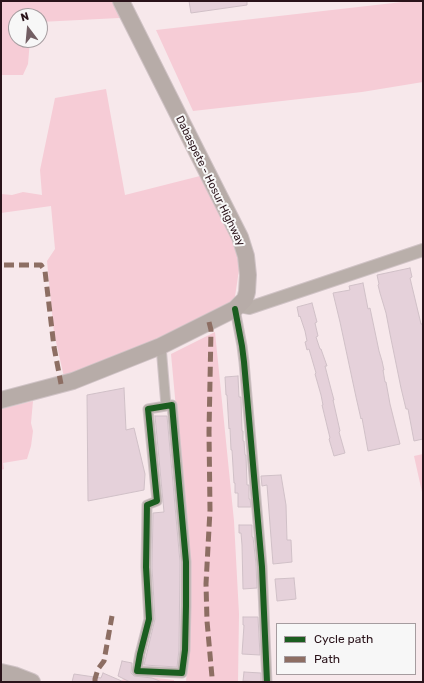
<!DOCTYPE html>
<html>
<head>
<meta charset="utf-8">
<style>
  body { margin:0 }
  #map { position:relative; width:424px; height:683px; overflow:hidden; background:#f7e8eb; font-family:Rubik,sans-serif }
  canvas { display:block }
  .frame { position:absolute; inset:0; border:2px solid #2a131a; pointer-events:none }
  .legend { position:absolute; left:276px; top:623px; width:140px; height:52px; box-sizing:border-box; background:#f7f7f7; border:1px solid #a59c9f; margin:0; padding:5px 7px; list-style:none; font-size:12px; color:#2a131a }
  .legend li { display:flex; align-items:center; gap:8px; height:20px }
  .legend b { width:20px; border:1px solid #a59c9f }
  .north { position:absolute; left:8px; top:8px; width:40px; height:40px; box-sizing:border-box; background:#f7f7f7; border:1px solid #a59c9f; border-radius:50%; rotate:344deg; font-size:11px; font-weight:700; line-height:16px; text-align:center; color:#2a131a }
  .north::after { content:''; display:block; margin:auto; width:14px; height:18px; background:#725e63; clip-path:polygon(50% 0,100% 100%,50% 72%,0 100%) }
</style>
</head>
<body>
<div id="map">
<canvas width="424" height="683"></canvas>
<div class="frame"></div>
<ul class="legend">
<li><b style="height:5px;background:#1b5e20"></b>Cycle path</li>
<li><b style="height:5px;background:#8d6e63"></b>Path</li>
</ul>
<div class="north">N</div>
</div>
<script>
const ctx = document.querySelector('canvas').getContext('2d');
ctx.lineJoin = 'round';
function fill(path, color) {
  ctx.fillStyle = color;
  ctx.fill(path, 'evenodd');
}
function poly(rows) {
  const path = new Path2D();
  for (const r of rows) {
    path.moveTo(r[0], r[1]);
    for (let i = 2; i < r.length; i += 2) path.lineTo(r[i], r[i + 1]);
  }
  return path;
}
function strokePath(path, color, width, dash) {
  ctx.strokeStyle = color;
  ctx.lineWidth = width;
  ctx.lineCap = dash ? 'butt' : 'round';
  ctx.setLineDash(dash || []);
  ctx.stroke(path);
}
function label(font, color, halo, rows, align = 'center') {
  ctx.font = font + ' Rubik,sans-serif';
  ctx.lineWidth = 4;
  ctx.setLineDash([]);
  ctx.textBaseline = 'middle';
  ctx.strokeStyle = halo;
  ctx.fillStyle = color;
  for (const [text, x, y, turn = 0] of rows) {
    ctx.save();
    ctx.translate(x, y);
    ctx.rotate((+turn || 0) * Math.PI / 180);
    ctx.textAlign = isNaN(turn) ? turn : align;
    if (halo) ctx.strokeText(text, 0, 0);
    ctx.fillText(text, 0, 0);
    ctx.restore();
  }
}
fill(poly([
  [1,1,116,1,124,16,119,18,40,22,40,16,16,16,16,40,30,40,28,64,23,75,1,75],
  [411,1,423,1,423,82,362,92,193,111,156,30],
  [106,89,125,195,200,176,241,257,234,303,150,346,64,377,54,333,47,261,55,249,51,206,1,213,1,194,12,195,23,192,42,195,40,170,55,98],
  [215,332,234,521,239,614,238,682,186,682,188,653,190,561,171,354],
  [33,401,31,423,33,431,31,446,27,459,3,463,4,469,1,470,1,409],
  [423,454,423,492,422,492,414,456],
  [132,675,140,678,140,676,174,680,174,682,121,682,122,680]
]), '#f6ccd6');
const building = poly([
  [189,1,247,1,247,5,191,13,189,1],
  [410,268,412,277,410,278,421,324,423,324,423,439,414,441,408,409,406,409,401,388,390,334,386,313,380,293,378,285,379,284,377,275,410,268],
  [363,283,368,309,370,308,379,351,382,361,384,370,383,370,385,382,386,382,390,404,400,444,368,451,362,418,361,419,356,397,340,322,333,293,350,290,349,286,363,283],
  [312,303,317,322,315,323,318,336,316,337,320,349,321,349,327,366,325,366,331,389,334,400,333,400,340,431,339,432,345,453,334,456,329,439,330,438,322,405,323,405,321,395,315,374,316,373,309,349,307,350,305,342,307,341,305,331,300,316,299,317,297,307,312,303],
  [238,376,239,397,241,397,242,431,243,431,243,441,244,441,245,455,246,455,247,485,249,485,249,499,250,499,251,507,238,507,238,493,235,493,235,483,234,483,232,450,231,450,230,428,229,429,227,395,226,395,225,377,238,376],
  [124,388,126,430,134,428,145,474,144,490,88,501,87,395,124,388],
  [155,416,167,416,180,562,179,650,177,667,144,665,155,619,152,567,153,513,164,512,155,416],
  [281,475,286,505,287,540,291,540,292,562,273,564,267,485,262,486,261,476,281,475],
  [239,525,252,525,252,537,253,537,256,564,257,588,243,589,242,545,241,533,239,533,239,525],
  [294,578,296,599,277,601,275,579,294,578],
  [243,617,258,617,260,655,242,654,244,625,243,625,243,617],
  [122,661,132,663,131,673,134,676,152,678,162,682,130,682,118,676,122,661],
  [244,672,261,673,261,682,243,681,244,672],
  [103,673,124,682,72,682,74,674,101,678,103,673]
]);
fill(building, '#e5d1da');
strokePath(building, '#d0c0c7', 1);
const street = poly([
  [235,309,242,346,244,362,262,567,267,682],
  [161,346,166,406],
  [172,405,186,562,186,606,185,650,182,673,137,671,140,654,149,619,146,567,147,505,157,501,148,409,172,405]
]);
const secondary = poly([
  [239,306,249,308,423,250]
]);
const highway = poly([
  [1,400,73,381,161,346,235,309,245,299,247,292,248,275,246,256,240,237,198,154,121,1],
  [1,672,14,675,32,682]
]);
strokePath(street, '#d0c3c6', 11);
strokePath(secondary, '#d0c3c6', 14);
strokePath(highway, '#d0c3c6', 18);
strokePath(street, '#b9b0ab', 9);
strokePath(secondary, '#b9afaa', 12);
strokePath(highway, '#b7aca8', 16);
strokePath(poly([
  [4,265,41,265,45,271,54,347,61,384],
  [209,322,211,330,209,432,210,510,206,584,207,621,212,677],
  [95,682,95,679,98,669,104,661,112,616]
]), '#8d6e63', 5, [10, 5]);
strokePath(poly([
  [235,309,242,346,244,362,262,567,267,682],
  [172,405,186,562,186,606,185,650,182,673,137,671,140,654,149,619,146,567,147,505,157,501,148,409,172,405]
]), '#1b5e20', 6);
label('11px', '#2a131a', '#f7f7f7', [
  ["Dabaspete - Hosur Highway",210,181,64]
]);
</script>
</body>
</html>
